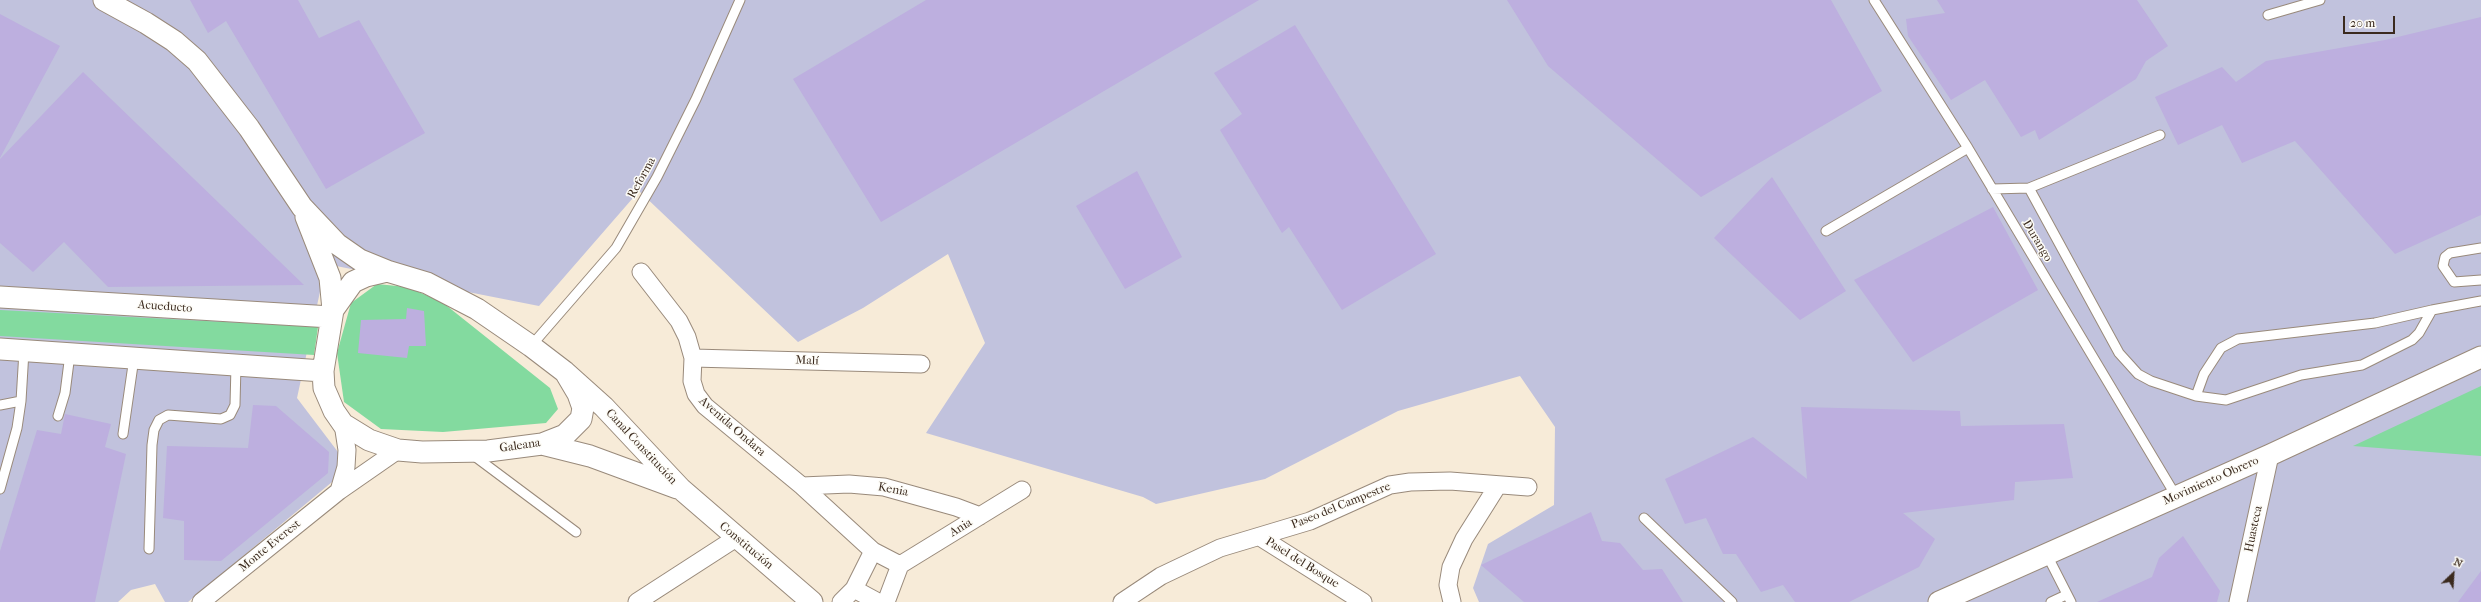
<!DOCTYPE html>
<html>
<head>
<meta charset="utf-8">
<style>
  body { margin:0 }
  #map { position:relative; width:2481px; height:602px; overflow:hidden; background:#f7ebd8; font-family:"IM FELL French Canon",serif }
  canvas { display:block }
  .north { position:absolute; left:2433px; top:554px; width:40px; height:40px; -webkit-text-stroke:3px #fdfcf7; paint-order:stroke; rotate:25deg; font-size:11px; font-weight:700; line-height:16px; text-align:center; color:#3b2a1e }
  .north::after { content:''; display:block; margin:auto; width:14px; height:18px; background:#3b2a1e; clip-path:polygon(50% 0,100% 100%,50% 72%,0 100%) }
  .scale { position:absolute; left:2343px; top:16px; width:52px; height:18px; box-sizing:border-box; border:2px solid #3b2a1e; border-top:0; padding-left:5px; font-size:12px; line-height:14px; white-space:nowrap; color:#3b2a1e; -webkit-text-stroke:3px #fdfcf7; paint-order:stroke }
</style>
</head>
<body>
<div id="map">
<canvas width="2481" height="602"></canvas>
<div class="north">N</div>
<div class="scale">20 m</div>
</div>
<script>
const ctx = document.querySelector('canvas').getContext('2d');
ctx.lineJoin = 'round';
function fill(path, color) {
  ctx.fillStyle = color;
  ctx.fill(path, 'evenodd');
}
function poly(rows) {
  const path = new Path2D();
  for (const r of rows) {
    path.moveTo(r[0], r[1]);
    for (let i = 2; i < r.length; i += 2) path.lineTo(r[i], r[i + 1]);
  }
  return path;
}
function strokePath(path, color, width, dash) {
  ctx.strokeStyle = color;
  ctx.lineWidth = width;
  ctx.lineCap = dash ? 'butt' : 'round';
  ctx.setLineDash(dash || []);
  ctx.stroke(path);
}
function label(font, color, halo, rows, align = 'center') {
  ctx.font = font + ' "IM FELL French Canon",serif';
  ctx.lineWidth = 3;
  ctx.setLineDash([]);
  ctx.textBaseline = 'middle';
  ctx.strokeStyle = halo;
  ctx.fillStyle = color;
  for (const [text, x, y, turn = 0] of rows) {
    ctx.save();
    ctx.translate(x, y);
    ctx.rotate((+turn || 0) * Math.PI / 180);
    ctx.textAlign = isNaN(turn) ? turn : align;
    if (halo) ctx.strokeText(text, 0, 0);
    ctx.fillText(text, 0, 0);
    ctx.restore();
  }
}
fill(poly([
  [0,0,2481,0,2481,602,1479,602,1473,588,1488,544,1554,505,1555,427,1520,376,1398,411,1265,479,1156,504,1143,497,926,433,985,343,948,254,863,308,798,342,639,191,539,306,326,264,297,398,341,456,338,477,188,602,165,602,155,584,131,590,118,602,0,602]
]), '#c1c2dd');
fill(poly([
  [377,284,407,287,442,302,550,388,558,409,546,423,443,432,381,429,344,402,337,353,351,303],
  [0,310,318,327,314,355,0,336],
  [2481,386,2481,456,2353,446]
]), '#83da9f');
fill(poly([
  [190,0,298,0,319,38,359,20,425,133,326,189,226,21,208,33],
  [926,0,1259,0,881,222,793,79],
  [1507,0,1831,0,1882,91,1701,197,1548,66],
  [1937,0,2137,0,2168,46,2146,61,2136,79,2039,140,2035,130,2021,137,1985,80,1951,100,1908,36,1906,19,1945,13],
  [0,14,60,46,0,158],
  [2481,17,2481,215,2395,254,2295,141,2242,163,2222,125,2178,145,2155,97,2222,67,2236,82,2266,61,2385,40],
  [1295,25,1436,254,1342,310,1289,227,1282,233,1220,130,1242,114,1214,73],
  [83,72,304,285,108,287,64,242,33,272,0,243,0,159],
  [1137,171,1182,257,1125,289,1076,206],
  [1772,177,1846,291,1800,320,1714,238],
  [1993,207,2038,290,1913,362,1854,280],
  [407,308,424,311,426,346,409,346,407,358,358,353,361,320,406,319],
  [253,405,276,406,329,452,328,473,221,561,184,560,184,521,163,518,167,446,248,448],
  [1801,407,1960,411,1961,426,2064,424,2073,478,2015,482,2014,500,1903,513,1935,539,1919,567,1849,602,1795,602,1783,585,1761,592,1736,554,1723,554,1706,518,1685,524,1665,479,1753,437,1807,479],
  [65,414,111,424,105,447,126,454,95,602,0,602,0,551,37,430,61,434],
  [1591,512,1602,541,1620,543,1643,570,1662,569,1683,602,1524,602,1481,565],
  [2183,536,2220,591,2217,602,2097,602,2152,577,2159,558],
  [2481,571,2481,602,2458,602]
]), '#bdafdf');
const service = poly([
  [1874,0,1968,148,2176,496],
  [2268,15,2320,0],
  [2029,188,2160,135],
  [1992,189,2029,188,2119,353,2138,374,2151,381,2196,396],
  [1826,231,1968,148],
  [2481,248,2450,253,2445,257,2443,266,2454,282,2481,280],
  [2432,310,2419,333,2412,340,2362,365,2301,375,2226,400,2196,396,2204,374,2221,348,2238,339,2375,323,2432,310,2481,301],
  [531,346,616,248,657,177,696,99,740,0],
  [0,405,21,401],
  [58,416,65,393,70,354],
  [123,434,134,358],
  [473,455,576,532],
  [0,489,17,428,21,401,24,351],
  [1644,518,1732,602],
  [149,549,152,445,154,430,159,420,168,415,221,419,230,415,235,405,236,365],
  [2047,555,2071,602],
  [2051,602,2066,595]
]);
const minor = poly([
  [641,272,679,321,687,337,693,358,692,381,696,394,705,406,802,486,873,551,900,565],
  [693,358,921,364],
  [802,486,849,484,884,487,956,507,980,516],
  [339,491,346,467,347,450,343,424],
  [1260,537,1363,602],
  [900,565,1022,490],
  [854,589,878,602],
  [201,602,339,491,398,450],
  [637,602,736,538],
  [841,602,854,589,873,551],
  [886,602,900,565],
  [1122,602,1161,576,1220,548,1310,521,1390,485,1410,482,1450,481,1528,487],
  [1452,602,1448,585,1451,567,1464,539,1498,485],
  [2238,602,2270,455]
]);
const tertiary = poly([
  [104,0,146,23,174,41,197,61,249,128,302,207,337,244,360,260,387,271],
  [306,217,330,278,333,310],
  [0,297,331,317],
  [0,349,323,371],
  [565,372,578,394,583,408,581,419,565,435,542,444,488,451,422,452,398,450,369,440,343,424,334,411,324,388,323,371,333,310,353,282,366,276,387,271,427,283,477,309,531,346,565,372,604,407,681,489,812,602],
  [542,444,590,456,677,488],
  [1939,602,2270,455,2481,357]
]);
strokePath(service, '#998a7b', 11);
strokePath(minor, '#998a7b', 19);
strokePath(tertiary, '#998a7b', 23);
strokePath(service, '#fff', 9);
strokePath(minor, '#fff', 17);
strokePath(tertiary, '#fff', 21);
label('12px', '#3b2a1e', '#fdfcf7', [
  ["Reforma",642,178,-61],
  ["Durango",2037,241,59],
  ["Acueducto",165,307,4],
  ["Malí",807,361,2],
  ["Avenida Ondara",732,427,41],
  ["Galeana",520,446,-8],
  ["Canal Constitución",641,447,47],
  ["Movimiento Obrero",2211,481,-24],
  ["Kenia",893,490,11],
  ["Paseo del Campestre",1341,506,-22],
  ["Ania",961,528,-32],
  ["Huasteca",2254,529,-78],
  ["Monte Everest",270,546,-39],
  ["Constitución",746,546,40],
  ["Pasel del Bosque",1302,563,32]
]);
</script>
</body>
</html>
